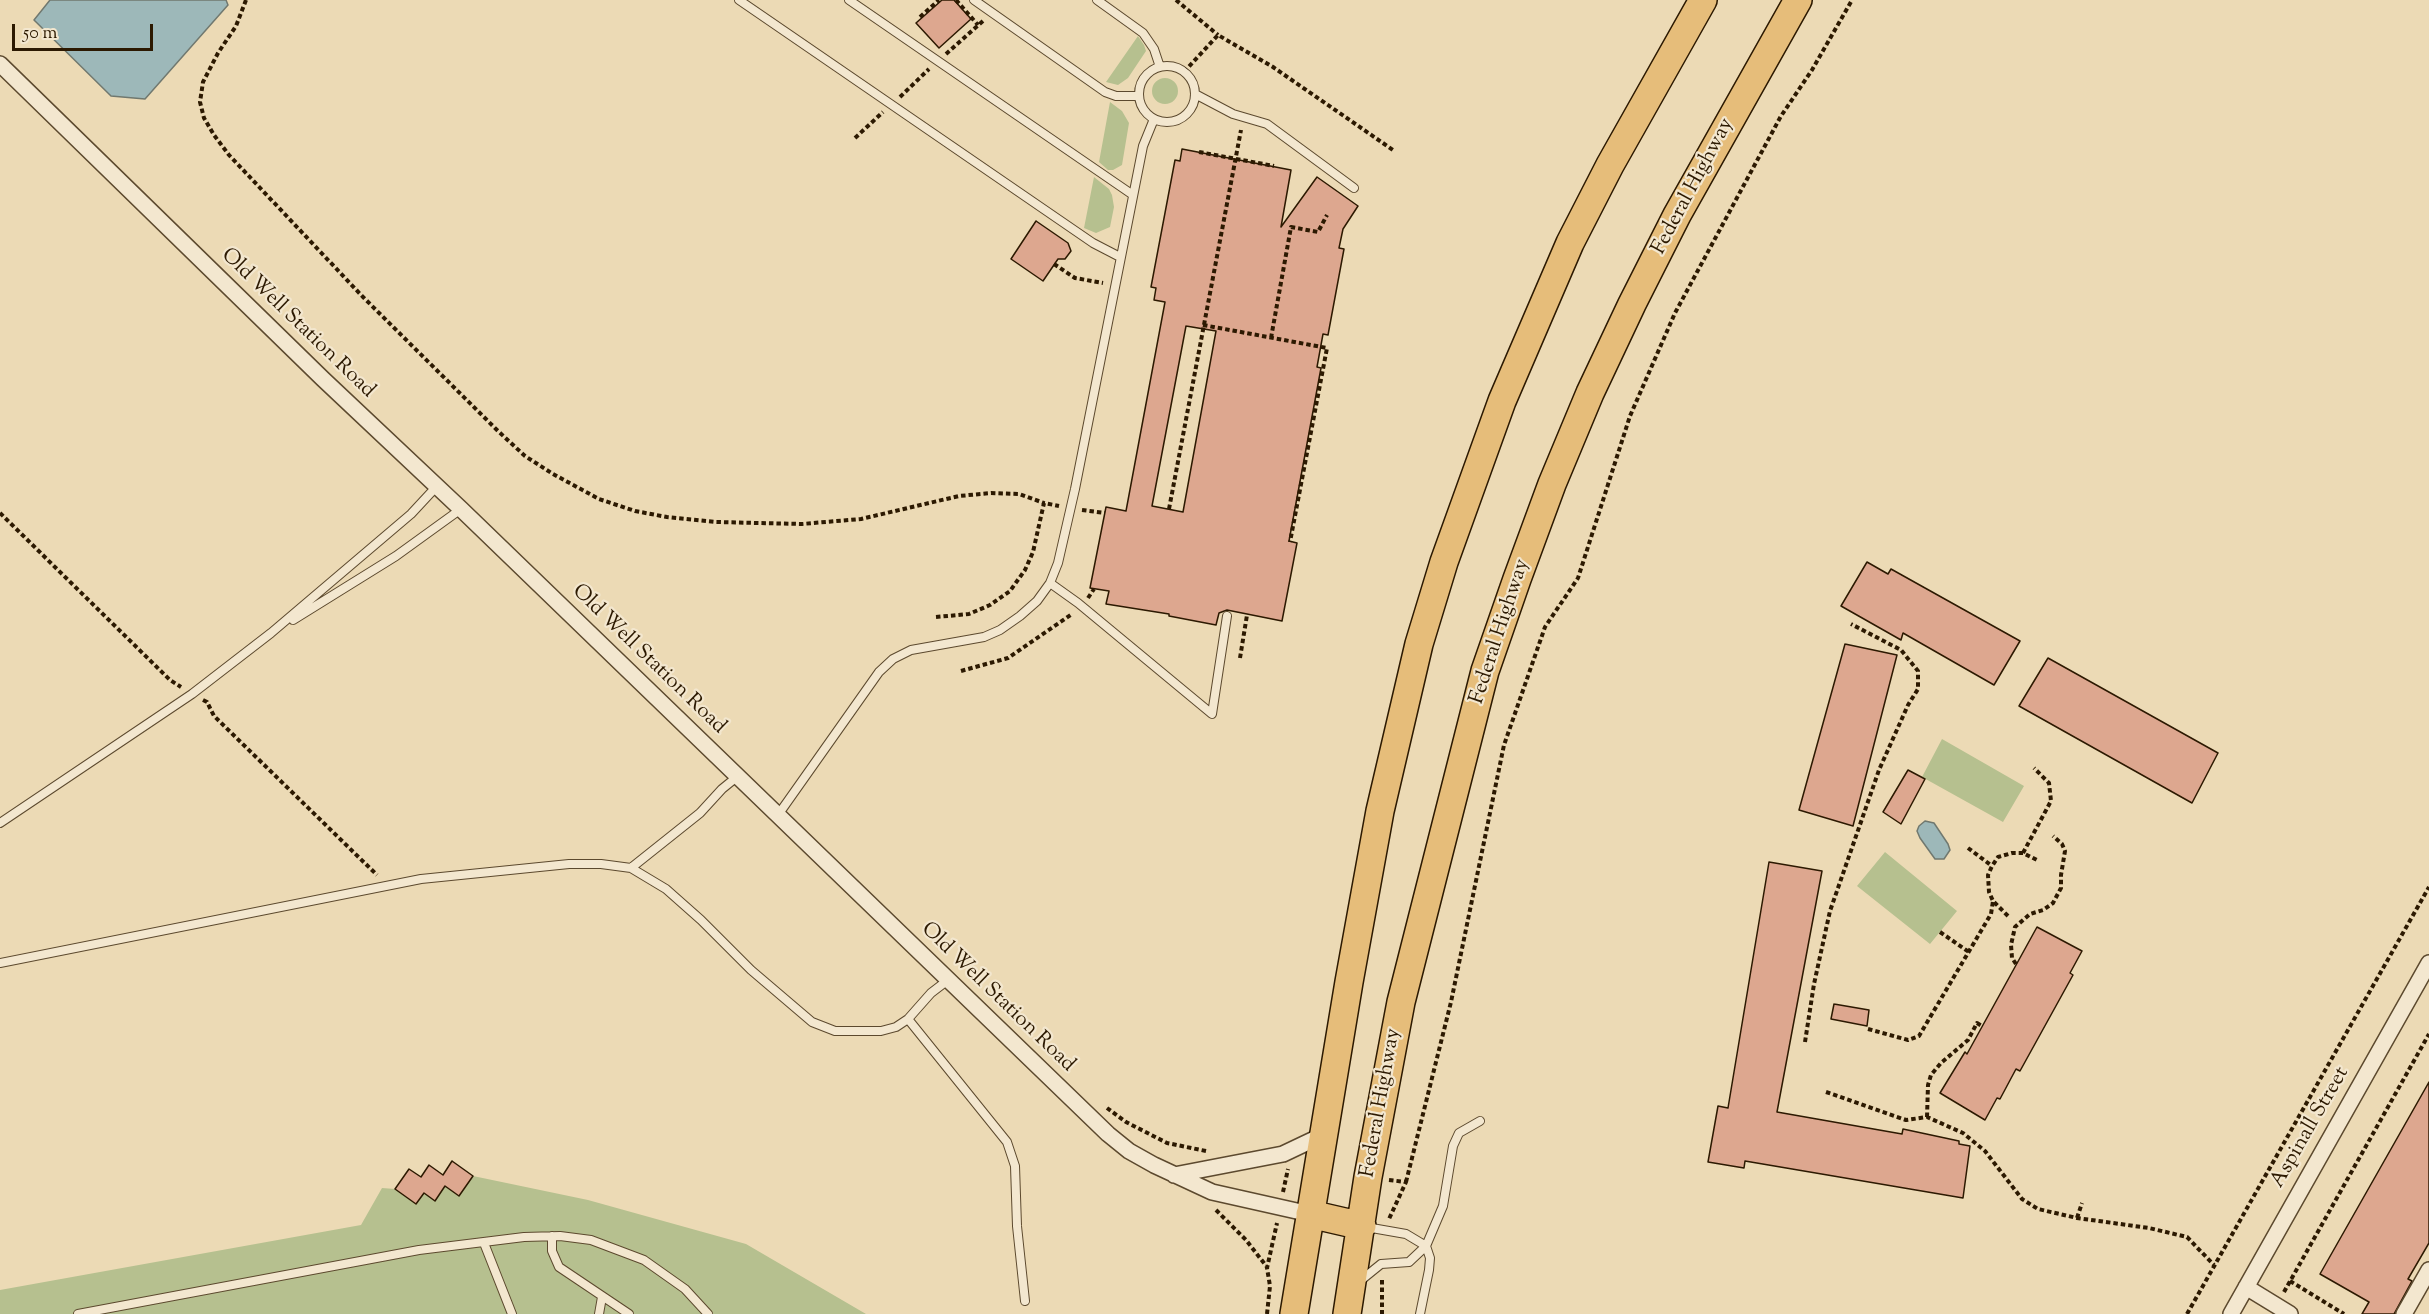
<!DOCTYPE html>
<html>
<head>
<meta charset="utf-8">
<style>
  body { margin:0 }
  #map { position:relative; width:2429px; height:1314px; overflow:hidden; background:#ecdab5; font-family:"Sorts Mill Goudy",serif }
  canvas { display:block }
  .scale { position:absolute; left:12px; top:24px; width:141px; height:27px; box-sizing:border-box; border:3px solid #2c1901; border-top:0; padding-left:8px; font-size:18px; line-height:21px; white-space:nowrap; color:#2c1901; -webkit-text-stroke:4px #f3e7cf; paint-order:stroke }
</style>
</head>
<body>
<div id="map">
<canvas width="2429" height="1314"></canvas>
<div class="scale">50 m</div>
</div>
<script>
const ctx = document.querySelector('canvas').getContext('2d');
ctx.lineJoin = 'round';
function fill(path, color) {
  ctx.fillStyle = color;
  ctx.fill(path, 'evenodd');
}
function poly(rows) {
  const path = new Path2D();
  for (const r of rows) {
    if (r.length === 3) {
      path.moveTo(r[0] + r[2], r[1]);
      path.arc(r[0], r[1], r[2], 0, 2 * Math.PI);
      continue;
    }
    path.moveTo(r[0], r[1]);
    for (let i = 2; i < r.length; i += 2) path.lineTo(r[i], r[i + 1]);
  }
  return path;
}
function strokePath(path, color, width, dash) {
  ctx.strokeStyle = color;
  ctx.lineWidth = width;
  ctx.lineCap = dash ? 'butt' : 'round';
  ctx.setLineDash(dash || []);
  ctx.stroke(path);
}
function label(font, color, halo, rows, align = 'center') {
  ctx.font = font + ' "Sorts Mill Goudy",serif';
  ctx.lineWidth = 4.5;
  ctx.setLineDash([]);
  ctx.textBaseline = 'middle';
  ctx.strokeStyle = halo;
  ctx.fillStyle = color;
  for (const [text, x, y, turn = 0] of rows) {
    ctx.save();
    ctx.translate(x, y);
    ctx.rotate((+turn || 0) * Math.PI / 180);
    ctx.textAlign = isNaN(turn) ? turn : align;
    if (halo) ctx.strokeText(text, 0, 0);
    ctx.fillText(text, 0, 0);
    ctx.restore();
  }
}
fill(poly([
  [1138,36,1144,45,1146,51,1128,78,1118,85,1106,82],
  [1165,91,13],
  [1110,102,1122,111,1129,123,1122,165,1113,170,1108,170,1099,162],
  [1094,177,1109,189,1112,195,1114,207,1110,227,1096,233,1084,228],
  [1942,739,2024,786,2003,822,1922,777],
  [1885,852,1957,911,1930,944,1857,886],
  [473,1176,588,1200,746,1244,866,1314,0,1314,0,1290,361,1225,382,1188,395,1189]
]), '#b6c08f');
const water = poly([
  [50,0,226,0,228,5,145,99,111,96,34,20,50,0],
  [1925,821,1934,823,1948,844,1950,850,1944,859,1935,859,1920,838,1917,831,1919,826,1925,821]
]);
fill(water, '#9db8b9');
strokePath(water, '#70786f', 1.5);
const building = poly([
  [942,0,954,0,971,19,939,48,916,23,942,0],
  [1182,149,1291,170,1281,227,1317,177,1358,206,1343,229,1339,248,1344,249,1328,335,1323,334,1317,367,1321,368,1289,541,1297,543,1282,621,1227,610,1219,613,1216,625,1169,616,1169,614,1106,604,1109,591,1090,588,1106,507,1126,511,1165,302,1154,300,1156,288,1151,287,1175,160,1180,161,1182,149],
  [1186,326,1216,331,1183,512,1152,506,1186,326],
  [1036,221,1068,243,1071,251,1065,259,1058,259,1043,281,1011,259,1036,221],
  [1867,562,1888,574,1891,569,2020,641,1994,685,1903,633,1901,640,1841,606,1867,562],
  [1845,644,1897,655,1853,826,1799,810,1845,644],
  [2048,658,2218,753,2192,803,2019,706,2048,658],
  [1908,770,1925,779,1901,824,1883,812,1908,770],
  [1769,862,1822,871,1777,1112,1902,1134,1903,1129,1959,1141,1959,1144,1970,1146,1963,1198,1745,1161,1744,1168,1708,1162,1718,1106,1728,1108,1769,862],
  [2037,927,2082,951,2070,973,2073,975,2020,1071,2016,1069,2000,1099,1997,1098,1985,1120,1940,1093,1965,1052,1967,1054,2037,927],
  [1834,1004,1869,1010,1867,1026,1831,1019,1834,1004],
  [2429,1082,2429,1243,2408,1279,2412,1281,2394,1314,2362,1314,2369,1302,2320,1274,2429,1082],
  [452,1161,473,1176,459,1196,445,1186,435,1201,424,1193,416,1204,395,1189,409,1169,421,1177,429,1165,443,1175,452,1161]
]);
fill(building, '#dda78f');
strokePath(building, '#2c1901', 1.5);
const lane = poly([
  [739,0,1093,243,1120,257],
  [849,0,1133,195],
  [974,0,1105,92,1116,96,1139,96],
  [1097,0,1143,33,1154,49,1160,67],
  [1167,94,28],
  [1195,94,1233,114,1267,124,1354,188],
  [1050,583,1078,603,1212,714,1227,616],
  [293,620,396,556,461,509],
  [778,815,879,672,893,659,911,650,984,637,1000,630,1020,616,1037,601,1050,583,1058,563,1075,489,1143,146,1154,119],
  [0,823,192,694,271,633,411,514,437,486],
  [631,868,666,889,701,920,751,970,812,1022,835,1031,881,1031,896,1027,908,1019,931,993,948,980],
  [0,963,421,879,569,864,601,864,631,868,700,813,722,789,738,776],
  [908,1019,1007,1142,1015,1166,1017,1226,1025,1301],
  [1366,1227,1406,1234,1426,1246,1430,1258,1429,1270,1420,1314],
  [552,1236,552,1251,559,1267,629,1314],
  [484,1243,512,1314],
  [1360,1281,1381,1264,1409,1262,1426,1246,1443,1206,1453,1146,1459,1133,1480,1121],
  [78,1314,419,1250,524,1237,560,1236,591,1240,644,1260,685,1289,708,1314],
  [599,1314,602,1297]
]);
const street = poly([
  [0,64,323,379,461,509,1108,1134,1129,1151,1154,1165,1212,1192,1310,1214],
  [1174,1175,1283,1154,1323,1135],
  [2246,1287,2290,1314],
  [2231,1314,2429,963],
  [2404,1314,2429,1270]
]);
const highway = poly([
  [1310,1214,1362,1226],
  [1294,1314,1349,982,1380,811,1419,644,1444,562,1502,401,1570,243,1610,165,1703,0],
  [1347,1314,1368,1177,1401,1002,1485,671,1517,579,1552,484,1590,393,1632,304,1677,215,1798,0]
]);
strokePath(lane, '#5c492e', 10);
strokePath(street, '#5c492e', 18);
strokePath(highway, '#2c1901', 30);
strokePath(poly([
  [246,0,236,26,218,53,203,82,200,102,204,118,214,135,229,155,363,297,499,432,525,456,553,474,599,499,635,511,667,517,716,522,802,524,861,519,959,496,991,493,1019,494,1044,503],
  [956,0,978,25],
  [1176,0,1218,35],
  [920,17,939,0],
  [946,54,983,21],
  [1184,72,1218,35,1273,67,1393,150],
  [900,97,929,69],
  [855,138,883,112],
  [1199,152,1274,166],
  [1054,264,1075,278,1103,283],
  [1203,325,1327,348,1290,542],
  [1271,338,1291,227,1318,232,1327,215],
  [1169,509,1241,130],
  [1082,510,1105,513],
  [0,513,170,680,181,687],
  [1088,598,1094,589],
  [936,617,969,614,990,605,1010,591,1025,570,1033,552,1044,503,1059,506],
  [1240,658,1247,615],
  [961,671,1008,658,1072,614],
  [203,700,207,702,214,716,377,875],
  [1968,848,1992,866],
  [2023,853,2051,801,2049,783,2034,768],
  [2008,916,1993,901,1989,892,1988,875,1992,866,1998,857,2012,853,2023,853,2039,861],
  [1940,932,1969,952],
  [2016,964,2012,958,2011,945,2015,927,2030,914,2043,910,2053,903,2061,888,2061,875,2065,851,2062,844,2053,836],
  [1868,1029,1908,1040,1919,1036,1991,914,1993,901],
  [1805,1042,1814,984,1830,911,1879,770,1908,705,1918,689,1918,671,1901,650,1851,624],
  [1826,1092,1906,1120,1927,1117,1963,1133,1985,1151,2022,1199,2038,1209,2077,1218,2149,1228,2187,1237,2214,1265],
  [1107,1108,1126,1122,1167,1143,1206,1151],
  [1927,1117,1928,1085,1931,1075,1941,1063,1968,1040,1977,1023,1982,1026],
  [1389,1180,1406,1182,1389,1219],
  [1406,1182,1451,1002,1504,745,1545,627,1578,578,1630,416,1675,313,1781,116,1812,70,1852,0],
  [1283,1192,1288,1169],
  [1216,1210,1246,1240,1267,1267],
  [2077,1218,2082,1203],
  [1382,1280,1382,1314],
  [2290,1281,2344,1314],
  [2284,1292,2429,1034],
  [1267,1314,1270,1286,1267,1268,1277,1223],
  [2187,1314,2429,887]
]), '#2c1901', 4, [4.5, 3]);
strokePath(lane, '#f3e7cf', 8);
strokePath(street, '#f3e7cf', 15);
strokePath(highway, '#e6bd7a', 27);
label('21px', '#2c1901', '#f3e7cf', [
  ["Federal Highway",1694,187,-62],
  ["Old Well Station Road",297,324,44],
  ["Federal Highway",1501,632,-72],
  ["Old Well Station Road",648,660,44],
  ["Old Well Station Road",997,998,44],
  ["Federal Highway",1382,1103,-80],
  ["Aspinall Street",2311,1128,-60]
]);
</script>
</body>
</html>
